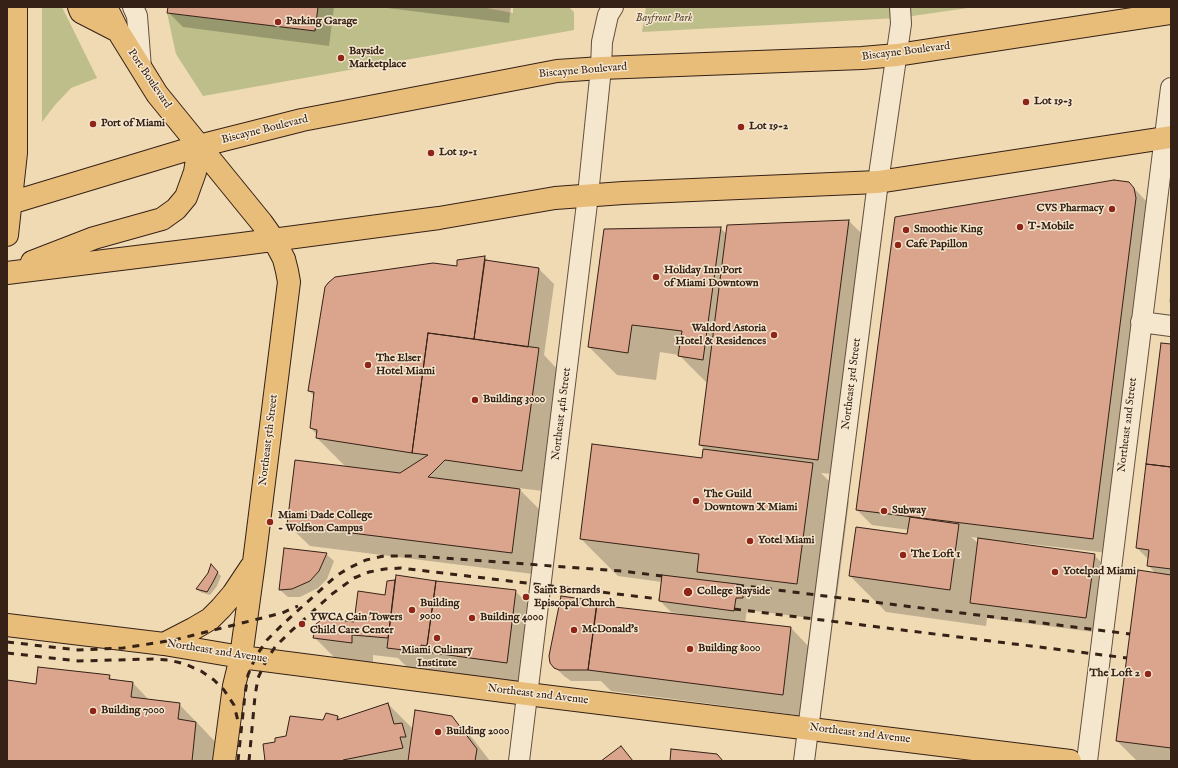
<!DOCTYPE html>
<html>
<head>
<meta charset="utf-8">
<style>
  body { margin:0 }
  #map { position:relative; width:1178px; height:768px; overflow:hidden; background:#efdab4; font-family:"IM FELL English",serif }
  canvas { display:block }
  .frame { position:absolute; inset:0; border:8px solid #362117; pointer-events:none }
</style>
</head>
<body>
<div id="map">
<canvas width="1178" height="768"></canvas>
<div class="frame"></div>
</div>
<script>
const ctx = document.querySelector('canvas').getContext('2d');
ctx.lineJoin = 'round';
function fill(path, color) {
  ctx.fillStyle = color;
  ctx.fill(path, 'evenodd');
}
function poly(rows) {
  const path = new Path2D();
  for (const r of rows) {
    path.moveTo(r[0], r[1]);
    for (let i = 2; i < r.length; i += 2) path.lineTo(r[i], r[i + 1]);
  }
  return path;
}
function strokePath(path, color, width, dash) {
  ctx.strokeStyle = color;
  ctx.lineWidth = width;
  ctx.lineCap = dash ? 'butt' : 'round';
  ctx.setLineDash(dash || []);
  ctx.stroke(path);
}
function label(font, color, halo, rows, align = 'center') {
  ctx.font = font + ' "IM FELL English",serif';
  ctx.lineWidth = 3;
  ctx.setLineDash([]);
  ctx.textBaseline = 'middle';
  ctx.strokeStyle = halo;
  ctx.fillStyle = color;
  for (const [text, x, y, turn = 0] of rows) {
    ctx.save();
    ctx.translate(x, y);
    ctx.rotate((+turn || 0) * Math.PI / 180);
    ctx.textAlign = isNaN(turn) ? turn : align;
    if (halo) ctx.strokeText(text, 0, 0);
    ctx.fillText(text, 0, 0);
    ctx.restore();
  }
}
fill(poly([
  [42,7,62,7,97,78,71,88,55,105,42,122],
  [318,7,481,7,513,13,513,7,569,7,574,12,574,30,203,96,176,54,167,13,314,31],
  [646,7,975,7,898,18,642,32]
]), '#bebe8a');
fill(poly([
  [169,7,334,7,329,46,183,27,168,12],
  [379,7,511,7,509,23],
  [1129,183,1149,204,1108,553,1013,542,1013,544,1094,555,1109,570,1101,633,987,618,986,626,886,612,850,576,908,535,909,530,872,525,857,510],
  [971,537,979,538,979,544],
  [849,221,864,236,833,474,821,473,849,501,834,621,747,610,745,623,791,628,812,650,804,716,611,691,601,681,571,681,564,676,552,664,597,602,600,606,682,616,682,614,671,612,660,601,662,582,618,576,581,539,702,459,706,451,700,445,708,384,679,355,660,352,656,380,617,375,589,347,720,228,727,234,728,226],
  [485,257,490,262,539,269,554,284,544,355,559,371,543,491,518,488,541,511,533,574,310,546,288,525,347,468,317,438,317,435,311,428,314,396,309,391,458,267,458,261],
  [513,344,528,346,528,348],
  [1171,289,1171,304,1169,302],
  [1171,345,1171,761,1137,761,1117,741,1156,574,1148,565,1149,560,1137,548],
  [326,554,334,561,327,579,318,588,300,597,288,597,280,590],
  [211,566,221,576,217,586,210,595,200,592,197,589,209,574],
  [395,581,396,582,515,591,537,612,528,684,416,676,398,658,373,655,373,664,336,659,315,638,355,623,386,596],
  [109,676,113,681,133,683,150,701,179,704,229,756,228,761,7,761,7,681,36,685],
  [388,704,413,729,451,717,473,739,490,761,266,761,275,743,286,737,324,721,338,716,341,720]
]), '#0003');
const building = poly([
  [168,7,318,7,315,31,167,13,168,7],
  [1114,180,1129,182,1134,188,1136,198,1093,539,856,510,895,217,1114,180],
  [849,220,818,460,699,445,727,225,849,220],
  [721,227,703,360,678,356,682,331,632,325,628,353,588,347,604,229,721,227],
  [485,256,474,339,428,333,412,453,316,438,317,430,310,428,314,392,308,391,325,287,328,283,335,277,433,263,457,266,457,260,485,256],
  [485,260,539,268,528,347,474,339,485,260],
  [428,333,539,348,522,471,445,460,428,477,520,489,512,553,287,525,295,460,400,473,428,455,412,453,428,333],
  [1161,343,1171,344,1171,467,1146,464,1161,343],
  [592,444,702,458,703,449,813,463,797,584,697,572,699,554,580,539,592,444],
  [1146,464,1171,467,1171,569,1147,566,1149,550,1136,548,1146,464],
  [910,517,959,524,950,590,849,576,856,527,907,534,910,517],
  [978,538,1095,554,1086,618,970,603,978,538],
  [284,548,327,553,319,571,310,581,292,589,279,590,284,548],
  [211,564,218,572,213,582,207,592,196,589,208,573,211,564],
  [1138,570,1171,575,1171,748,1116,741,1138,570],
  [396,575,436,581,427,646,421,645,420,652,387,648,396,575],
  [662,575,737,584,736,591,743,592,743,598,736,598,734,611,659,601,662,575],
  [395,580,388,638,352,635,352,643,313,638,316,624,324,618,354,622,358,591,385,595,387,581,395,580],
  [436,581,516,590,507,663,426,652,436,581],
  [561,596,597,601,588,670,559,670,554,668,550,663,549,656,561,596],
  [597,605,791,627,783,695,588,670,597,605],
  [38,667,110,675,109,679,133,682,131,697,180,703,178,719,196,722,192,761,7,761,7,680,36,684,38,667],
  [388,703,394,724,402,723,406,737,400,737,403,748,343,760,343,761,265,761,263,744,275,742,275,738,286,736,290,716,323,720,326,713,338,716,337,720,388,703],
  [415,710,452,716,477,749,475,761,408,761,415,710],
  [621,746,633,761,601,761,621,746],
  [671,749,717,754,723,761,670,761,671,749]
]);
fill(building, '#daa58c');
strokePath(building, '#362117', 1);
const minor = poly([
  [133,7,137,16,141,68],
  [1141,322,1171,326],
  [519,761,588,195,601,68,602,42,608,15,613,7],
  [804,761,878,182,901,24,900,7],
  [1087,761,1171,88]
]);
const major = poly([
  [79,7,81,12,118,31],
  [106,7,118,31,157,94,262,223,274,240,284,259,287,271,289,282,254,562,241,657,234,686,224,761],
  [7,204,199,146,302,120,557,71,601,68,862,58,897,55,1171,13],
  [7,235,16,153,16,7],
  [32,262,94,238,162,219,176,209,186,197,195,172,199,146],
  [7,273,242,244,439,218,555,198,623,193,878,182,1171,137],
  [7,625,164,644,241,657,527,694,1070,761],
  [164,644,193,629,210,619,221,608,233,594,251,567]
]);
strokePath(minor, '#644f3e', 22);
strokePath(major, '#362117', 24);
strokePath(minor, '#f5e7ce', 20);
strokePath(major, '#e8bd7a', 22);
strokePath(poly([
  [737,585,1130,634],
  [734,609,1127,658],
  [7,642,78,650,123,648,174,640,282,613,298,606],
  [7,653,78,661,153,659,169,660,185,664,201,671,214,680,224,690,234,705,239,725],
  [238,761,245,694,248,675,256,656,267,640,282,625,336,576,349,568,366,560,384,556,415,556,622,571,662,576],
  [249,761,255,696,258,678,266,661,275,647,289,633,332,594,354,578,369,572,385,569,401,568,659,599]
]), '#362117', 3, [7, 7]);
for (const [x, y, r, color] of [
  [278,22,4,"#8f2418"],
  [341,58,4,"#8f2418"],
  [1026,102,4,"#8f2418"],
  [93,124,4,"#8f2418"],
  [741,127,4,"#8f2418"],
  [431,153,4,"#8f2418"],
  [1112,209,4,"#8f2418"],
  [1020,227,4,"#8f2418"],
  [906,230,4,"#8f2418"],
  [898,245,4,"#8f2418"],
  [656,277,4,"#8f2418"],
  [774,335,4,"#8f2418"],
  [368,365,4,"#8f2418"],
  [475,400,4,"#8f2418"],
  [696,501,4,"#8f2418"],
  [884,511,4,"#8f2418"],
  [270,522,4,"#8f2418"],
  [750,541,4,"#8f2418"],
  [903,555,4,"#8f2418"],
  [1055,572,4,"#8f2418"],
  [688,592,5,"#8f2418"],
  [526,597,4,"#8f2418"],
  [412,610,4,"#8f2418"],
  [472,618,4,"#8f2418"],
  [302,624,4,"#8f2418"],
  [574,630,4,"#8f2418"],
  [437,638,4,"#8f2418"],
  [690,649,4,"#8f2418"],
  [1148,674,4,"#8f2418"],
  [93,711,4,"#8f2418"],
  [438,732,4,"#8f2418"]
]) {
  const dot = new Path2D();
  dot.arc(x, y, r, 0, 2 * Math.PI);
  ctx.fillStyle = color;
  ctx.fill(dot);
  strokePath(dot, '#f5e7ce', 1.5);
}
label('italic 11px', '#584834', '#f5e7ce', [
  ["Bayfront Park",664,19]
]);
label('bold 11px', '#362117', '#f5e7ce', [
  ["Parking Garage",286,22],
  ["Bayside",349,52],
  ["Marketplace",349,65],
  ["Lot 19-3",1034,102],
  ["Port of Miami",101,124],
  ["Lot 19-2",749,127],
  ["Lot 19-1",439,153],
  ["CVS Pharmacy",1104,209,"right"],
  ["T-Mobile",1028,227],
  ["Smoothie King",914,230],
  ["Cafe Papillon",906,245],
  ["Holiday Inn Port",664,271],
  ["of Miami Downtown",664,284],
  ["Waldord Astoria",766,329,"right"],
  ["Hotel & Residences",766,342,"right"],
  ["The Elser",376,359],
  ["Hotel Miami",376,372],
  ["Building 3000",483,400],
  ["The Guild",704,495],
  ["Downtown X Miami",704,508],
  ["Subway",892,511],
  ["Miami Dade College",278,516],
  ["- Wolfson Campus",278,529],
  ["Yotel Miami",758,541],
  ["The Loft 1",911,555],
  ["Yotelpad Miami",1063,572],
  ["Saint Bernards",534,591],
  ["Episcopal Church",534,604],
  ["College Bayside",697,592],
  ["Building",420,604],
  ["9000",420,617],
  ["YWCA Cain Towers",310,618],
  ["Child Care Center",310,631],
  ["Building 4000",480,618],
  ["McDonald's",582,630],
  ["Building 8000",698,649],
  ["Miami Culinary",437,651,"center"],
  ["Institute",437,664,"center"],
  ["The Loft 2",1140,674,"right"],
  ["Building 7000",101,711],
  ["Building 2000",446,732]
], 'left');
label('11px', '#362117', '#f5e7ce', [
  ["Biscayne Boulevard",906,52,-7],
  ["Biscayne Boulevard",583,71,-5],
  ["Port Boulevard",149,79,56],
  ["Biscayne Boulevard",265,130,-14],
  ["Northeast 3rd Street",852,384,-83],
  ["Northeast 4th Street",562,414,-83],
  ["Northeast 2nd Street",1128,425,-83],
  ["Northeast 5th Street",269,440,-83],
  ["Northeast 2nd Avenue",217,652,9],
  ["Northeast 2nd Avenue",538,695,7],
  ["Northeast 2nd Avenue",860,734,7]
]);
</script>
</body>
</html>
